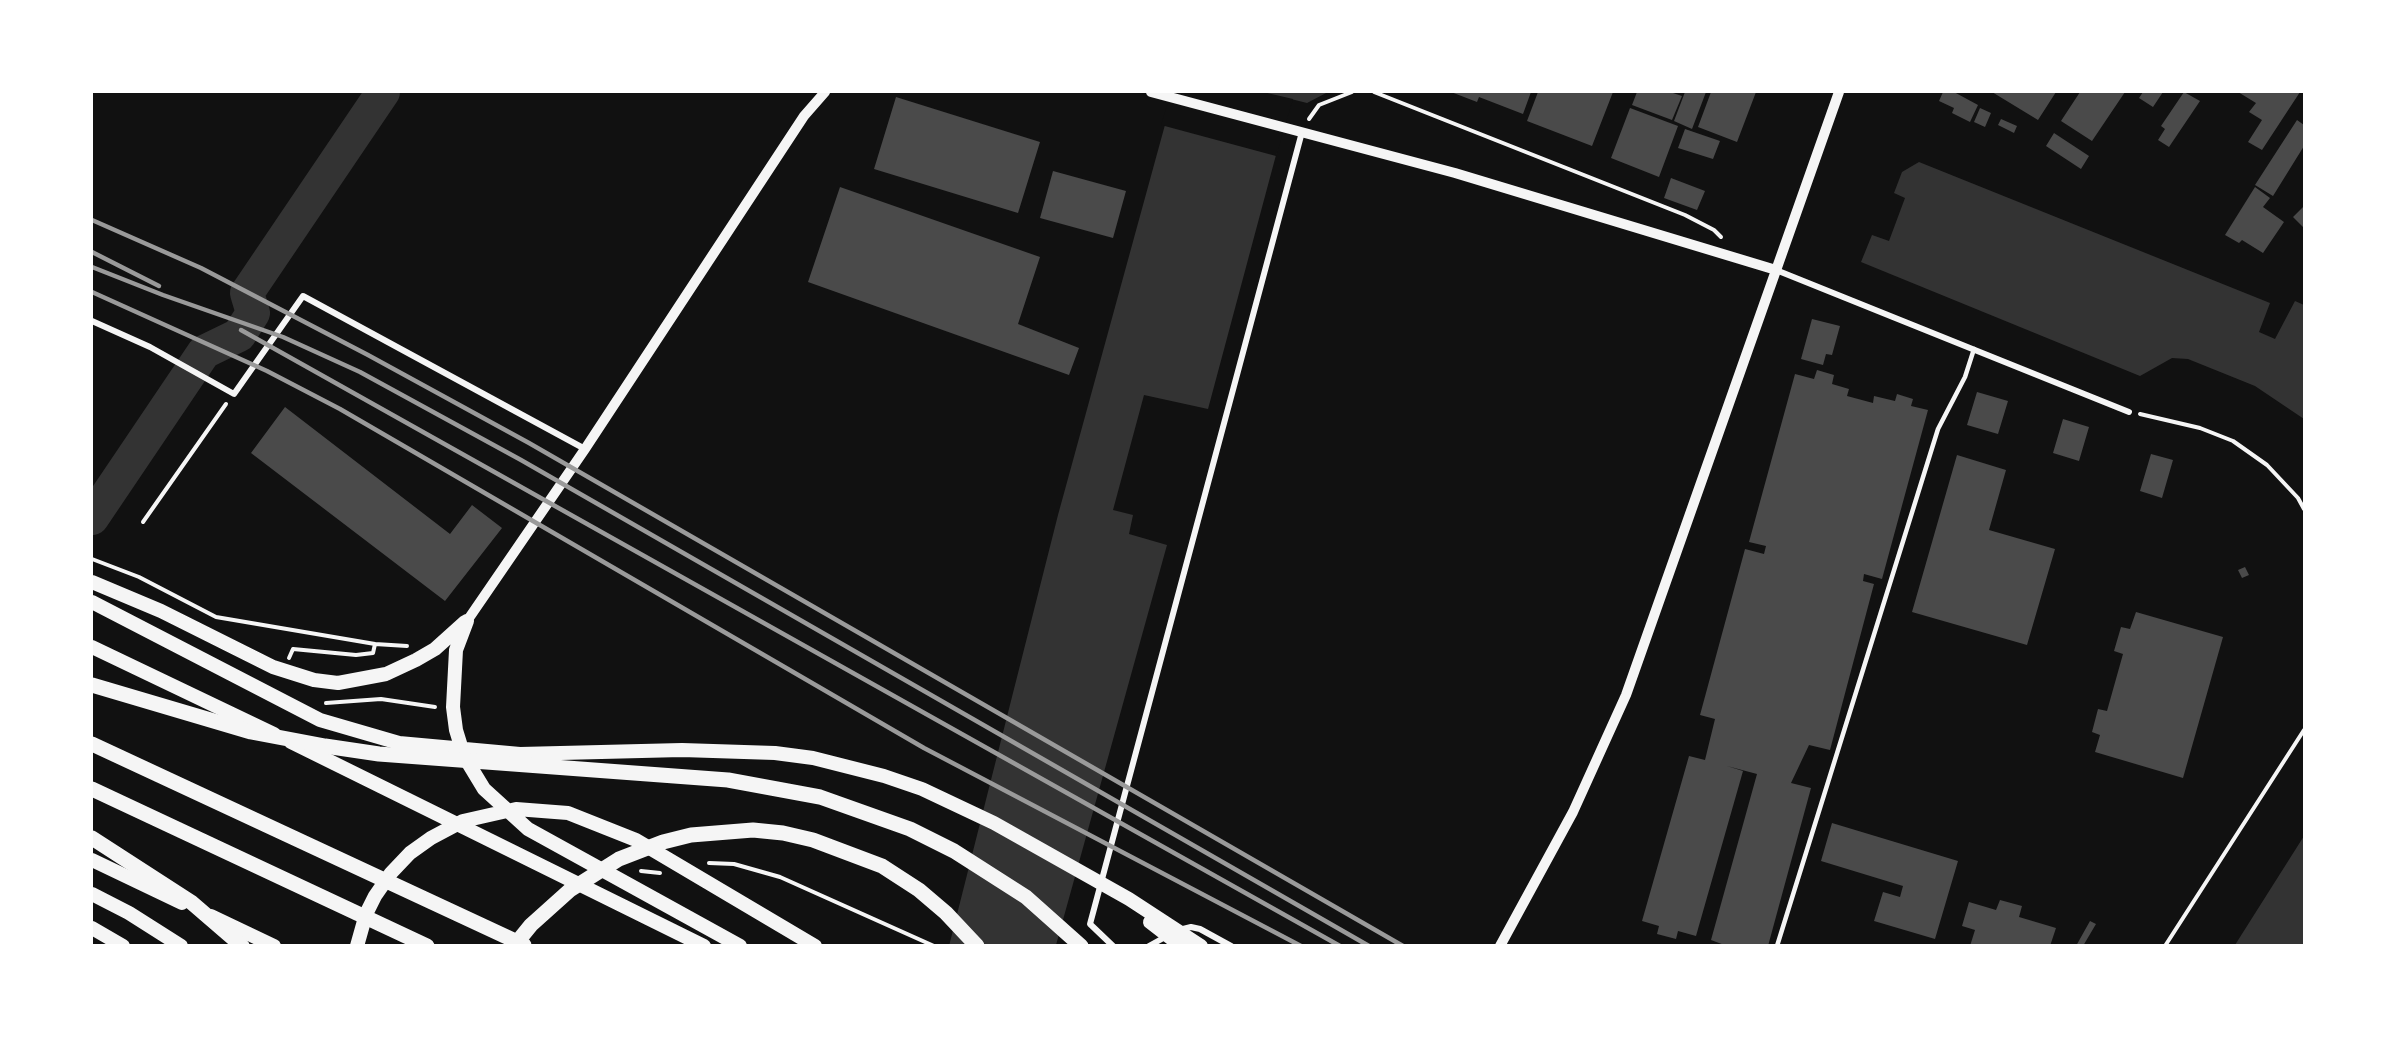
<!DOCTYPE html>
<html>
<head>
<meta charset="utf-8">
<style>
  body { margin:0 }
  #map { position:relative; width:2396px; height:1037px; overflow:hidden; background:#111; font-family:Lora,serif }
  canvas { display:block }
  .frame { position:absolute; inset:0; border:93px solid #fff; pointer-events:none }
</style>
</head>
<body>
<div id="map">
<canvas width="2396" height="1037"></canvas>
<div class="frame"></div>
</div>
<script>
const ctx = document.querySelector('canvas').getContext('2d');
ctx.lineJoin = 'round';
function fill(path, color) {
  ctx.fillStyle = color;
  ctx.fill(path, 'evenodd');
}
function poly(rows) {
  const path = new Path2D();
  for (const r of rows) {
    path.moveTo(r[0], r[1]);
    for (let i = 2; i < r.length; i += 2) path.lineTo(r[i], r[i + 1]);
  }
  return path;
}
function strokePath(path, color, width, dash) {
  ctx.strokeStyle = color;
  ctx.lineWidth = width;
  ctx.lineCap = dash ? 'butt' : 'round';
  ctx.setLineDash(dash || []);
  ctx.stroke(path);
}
fill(poly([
  [1174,92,1328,92,1307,103,1291,99,1208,409,1144,395,1113,510,1133,515,1129,534,1167,545,1056,945,949,946,1058,515],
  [1919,162,2270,303,2259,332,2275,339,2295,301,2304,305,2304,419,2255,386,2188,359,2172,358,2140,376,1861,262,1872,235,1889,241,1905,198,1894,193,1902,172],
  [2304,836,2304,945,2235,945]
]), '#333');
fill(poly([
  [1171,92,1263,92,1293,99,1276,156,1161,125]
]), '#111');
strokePath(poly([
  [92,518,204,352,239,335,253,313,247,293,383,92]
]), '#333', 34);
fill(poly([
  [1451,92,1531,92,1523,114,1479,97,1477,102],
  [1538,92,1613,92,1592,146,1527,121],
  [1637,92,1670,92,1682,96,1672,120,1632,105],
  [1685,92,1706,92,1692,129,1674,121],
  [1711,92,1756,92,1737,142,1698,127],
  [1943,92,1954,92,1978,105,1970,122,1952,113,1954,108,1939,101],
  [1992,92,2056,92,2038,120],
  [2080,92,2125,92,2092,141,2061,121],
  [2143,92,2163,92,2153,107,2139,98],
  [2184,92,2200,101,2169,147,2158,140,2165,129,2161,126],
  [2238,92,2300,92,2262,150,2248,142,2262,120,2249,112,2256,103],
  [896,97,1040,142,1018,213,874,169],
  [1630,108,1678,126,1659,177,1611,158],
  [1980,108,1991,113,1985,127,1974,122],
  [2001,119,2017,126,2014,133,1998,125],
  [2297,120,2304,125,2304,146,2273,196,2255,185],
  [1685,129,1720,141,1713,159,1678,148],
  [2054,133,2089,156,2081,169,2046,146],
  [1053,171,1126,191,1113,238,1040,218],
  [1671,178,1705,191,1697,210,1664,198],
  [840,187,1040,257,1018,324,1079,348,1069,375,808,282],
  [2255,187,2270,198,2263,207,2284,222,2263,253,2242,240,2239,243,2225,235],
  [2304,206,2304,228,2293,217],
  [1812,319,1840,326,1832,355,1826,354,1823,365,1801,359],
  [1817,370,1834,375,1832,384,1849,389,1847,396,1873,403,1874,396,1895,401,1897,394,1913,399,1911,406,1928,410,1882,579,1864,574,1863,581,1874,584,1830,750,1809,745,1791,783,1811,788,1768,946,1727,946,1711,940,1757,774,1727,766,1743,771,1696,936,1678,931,1676,939,1657,934,1659,926,1642,921,1689,756,1705,760,1715,719,1700,715,1745,549,1764,554,1766,546,1749,542,1795,374,1814,379],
  [1977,392,2008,401,1998,434,1967,425],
  [285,407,450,534,472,505,502,528,445,601,251,453],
  [2063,419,2089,427,2079,461,2053,453],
  [2151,454,2173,460,2162,498,2140,491],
  [1957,455,2006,470,1989,530,2055,549,2027,645,1912,612],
  [2245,567,2249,575,2242,578,2238,570],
  [2136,612,2223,637,2183,778,2095,752,2100,735,2092,732,2098,709,2107,711,2123,654,2114,651,2121,627,2130,629],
  [1832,823,1958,861,1935,939,1874,921,1883,892,1900,897,1903,886,1821,861],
  [2000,900,2022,906,2019,917,2056,928,2050,946,1970,946,1975,930,1962,926,1969,902,1996,910],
  [2090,921,2096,924,2083,946,2076,946]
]), '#4a4a4a');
strokePath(poly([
  [1374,92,1685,215,1714,230,1721,237],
  [1309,119,1319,105,1352,92],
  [2140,414,2200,428,2233,441,2267,465,2298,498,2304,509],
  [143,522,226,404],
  [92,559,139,577,216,617,375,644,373,653,356,655,293,649,289,658],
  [375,644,407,646],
  [326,703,381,699,435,707],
  [709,863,734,864,780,877,934,946],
  [641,871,660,873],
  [2165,946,2304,730]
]), '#f5f5f5', 4);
strokePath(poly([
  [1777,946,1938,429,1965,377,1974,349]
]), '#f5f5f5', 4.5);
strokePath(poly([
  [1776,270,2129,412],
  [92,321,150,347,234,394,303,296,585,449],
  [1179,930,1191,927,1200,929,1231,946],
  [1113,946,1090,924,1302,132],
  [1149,946,1167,936]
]), '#f5f5f5', 6);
strokePath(poly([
  [1151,92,1455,173,1776,270],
  [467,621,585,449,804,116,825,92],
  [1500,946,1573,812,1626,695,1839,92]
]), '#f5f5f5', 10);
strokePath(poly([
  [92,582,161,611,273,667,314,680,338,683,386,674,416,660,435,649,465,622],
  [92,602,320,720,399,743,520,754,682,750,775,753,813,758,884,776,922,789,994,823,1129,899,1201,946],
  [467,621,456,650,453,707,456,730,464,756,484,789,528,829,740,946],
  [92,647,274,734],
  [291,742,704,946],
  [92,860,182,903],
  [92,894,129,913,181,946],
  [211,916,274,946],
  [1150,922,1181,946],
  [92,928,123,946],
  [357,946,366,914,375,896,391,873,410,853,431,838,463,821,516,809,568,813,636,840,815,946]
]), '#f5f5f5', 14);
strokePath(poly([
  [92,685,251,732,325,746,379,754,728,780,820,797,910,829,954,851,1026,897,1081,946],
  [92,744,524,945],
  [92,789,427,946],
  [92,838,191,902,242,946],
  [514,946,531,925,570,890,619,859,663,842,691,835,753,830,783,833,813,840,882,866,919,890,946,913,977,946]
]), '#f5f5f5', 15);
strokePath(poly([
  [92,220,201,268,368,355,529,443,1403,946],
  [92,252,159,286],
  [92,267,163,295,283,337,360,372,521,460,1369,946],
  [92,292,267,371,340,409,924,748,1301,946],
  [241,330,1340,946]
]), '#9a9a9a', 4.5);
</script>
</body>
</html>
